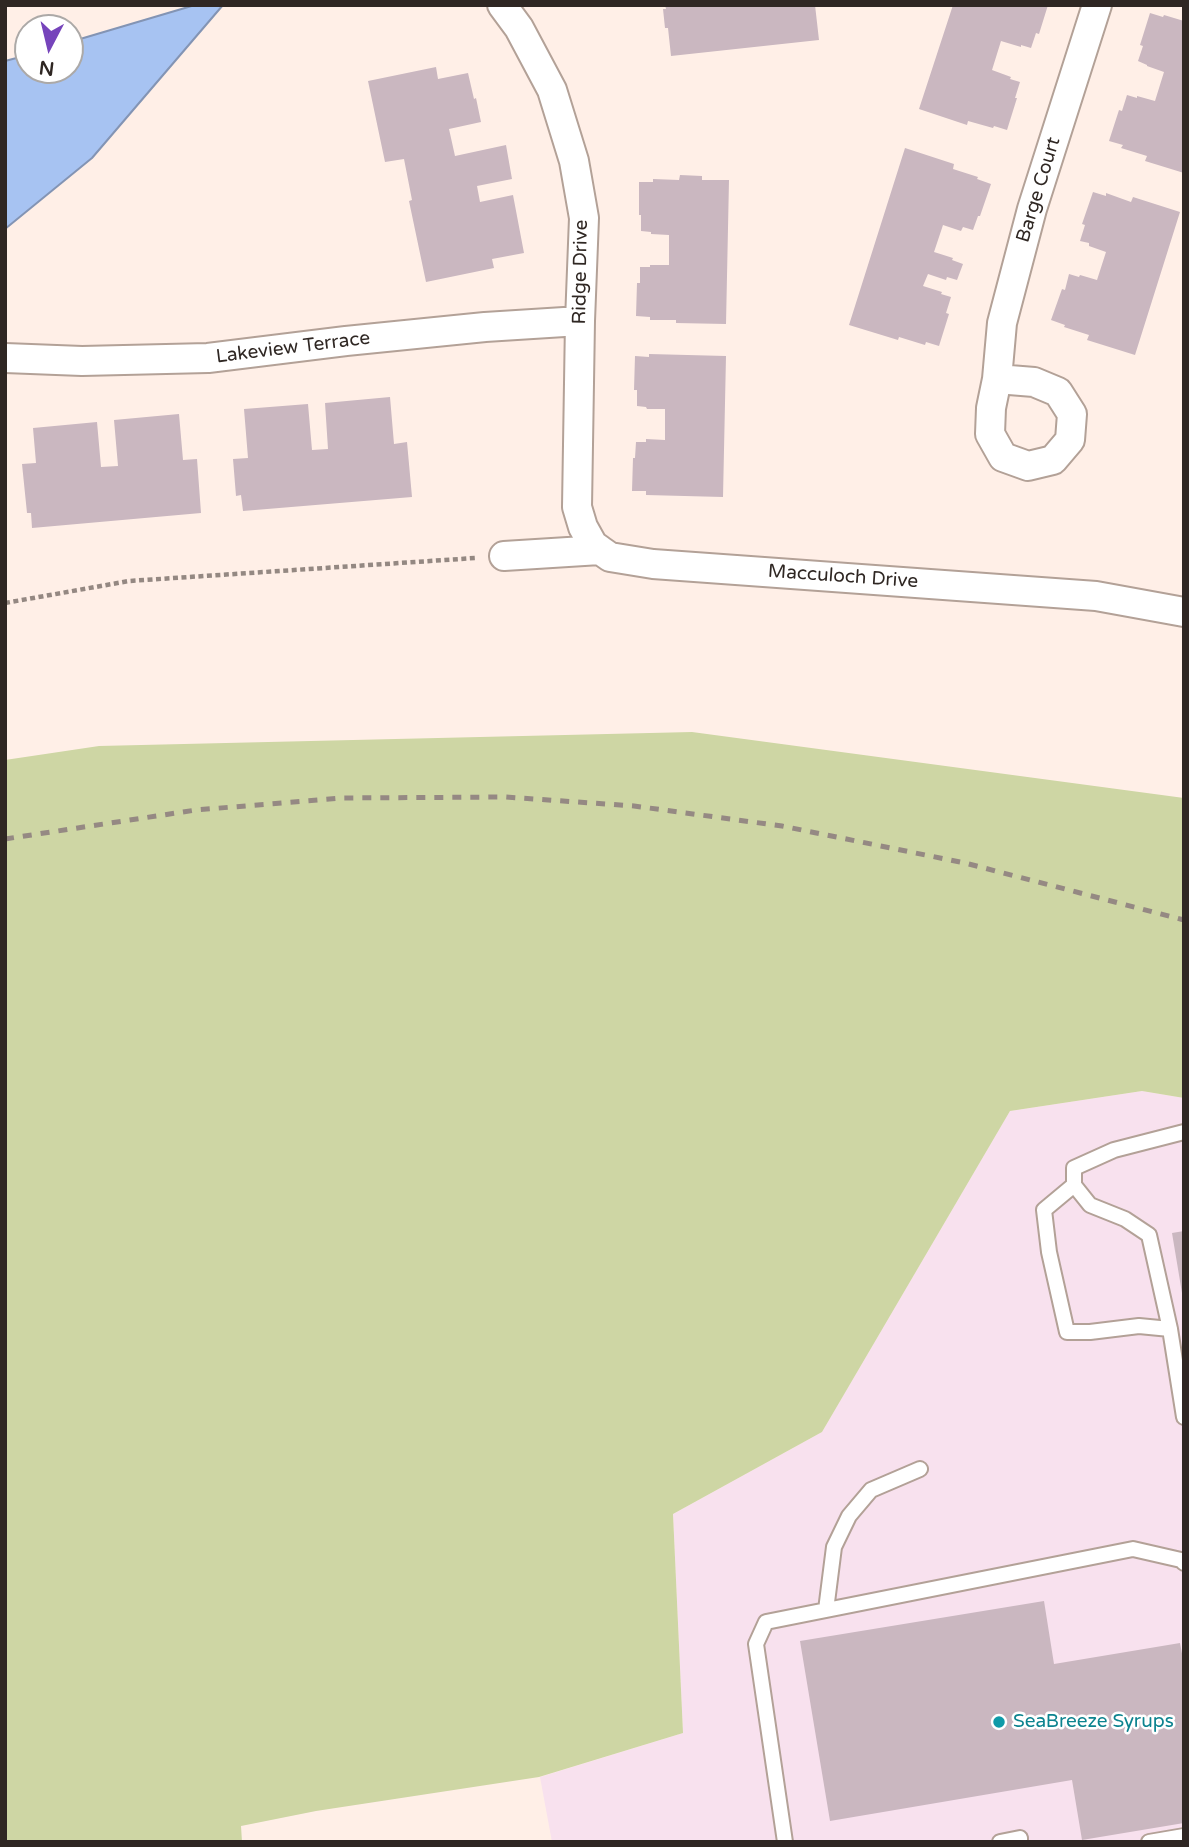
<!DOCTYPE html>
<html>
<head>
<meta charset="utf-8">
<style>
  body { margin:0 }
  #map { position:relative; width:1189px; height:1847px; overflow:hidden; background:#ffefe7; font-family:"Varela Round",sans-serif }
  canvas { display:block }
  .frame { position:absolute; inset:0; border:7px solid #2f2723; pointer-events:none }
  .north { position:absolute; left:14px; top:14px; width:70px; height:70px; box-sizing:border-box; background:#fff; border:2px solid #aca9a7; border-radius:50%; rotate:187deg; font-size:19px; font-weight:700; line-height:28px; text-align:center; color:#2f2723 }
  .north::after { content:''; display:block; margin:auto; width:24px; height:32px; background:#7644bb; clip-path:polygon(50% 0,100% 100%,50% 72%,0 100%) }
</style>
</head>
<body>
<div id="map">
<canvas width="1189" height="1847"></canvas>
<div class="frame"></div>
<div class="north">N</div>
</div>
<script>
const ctx = document.querySelector('canvas').getContext('2d');
ctx.lineJoin = 'round';
function fill(path, color) {
  ctx.fillStyle = color;
  ctx.fill(path, 'evenodd');
}
function poly(rows) {
  const path = new Path2D();
  for (const r of rows) {
    path.moveTo(r[0], r[1]);
    for (let i = 2; i < r.length; i += 2) path.lineTo(r[i], r[i + 1]);
  }
  return path;
}
function strokePath(path, color, width, dash) {
  ctx.strokeStyle = color;
  ctx.lineWidth = width;
  ctx.lineCap = dash ? 'butt' : 'round';
  ctx.setLineDash(dash || []);
  ctx.stroke(path);
}
function label(font, color, halo, rows, align = 'center') {
  ctx.font = font + ' "Varela Round",sans-serif';
  ctx.lineWidth = 5;
  ctx.setLineDash([]);
  ctx.textBaseline = 'middle';
  ctx.strokeStyle = halo;
  ctx.fillStyle = color;
  for (const [text, x, y, turn = 0] of rows) {
    ctx.save();
    ctx.translate(x, y);
    ctx.rotate((+turn || 0) * Math.PI / 180);
    ctx.textAlign = isNaN(turn) ? turn : align;
    if (halo) ctx.strokeText(text, 0, 0);
    ctx.fillText(text, 0, 0);
    ctx.restore();
  }
}
fill(poly([
  [1142,1091,1184,1098,1184,1842,552,1842,540,1777,683,1733,673,1514,822,1432,1010,1111]
]), '#f8e1ee');
fill(poly([
  [692,732,1184,798,1184,1098,1142,1091,1010,1111,822,1432,673,1514,683,1733,539,1777,316,1811,241,1826,242,1842,5,1842,5,760,99,746]
]), '#ced6a4');
const water = poly([
  [195,5,223,5,92,158,5,229,5,61,28,55,28,70,70,70,70,42,195,5]
]);
fill(water, '#a7c3f2');
strokePath(water, '#8394b4', 2);
fill(poly([
  [665,5,815,5,819,40,671,56,668,28,665,28,663,9,666,9],
  [953,5,1048,5,1039,34,1036,33,1031,48,1021,45,1021,47,1001,41,992,70,1011,77,1010,79,1020,82,1015,98,1017,98,1007,130,994,126,993,128,968,121,967,125,919,109],
  [1150,13,1163,17,1164,15,1184,21,1184,173,1145,161,1147,156,1121,148,1123,145,1109,141,1119,110,1122,111,1127,95,1137,98,1137,96,1155,101,1164,72,1147,66,1147,65,1138,61,1143,46,1140,45],
  [436,67,438,79,468,73,474,99,476,98,481,122,449,129,455,156,506,145,512,179,477,186,480,202,513,195,524,253,492,259,494,268,426,282,409,201,412,200,404,159,385,162,368,81],
  [905,148,954,164,953,169,978,177,977,179,991,184,980,216,978,216,973,230,963,227,961,231,943,225,934,252,953,258,952,260,963,264,957,280,947,277,946,280,928,274,923,286,942,292,941,294,951,297,946,313,949,314,939,346,926,342,925,345,899,337,898,340,849,325],
  [680,175,702,176,702,180,729,180,726,324,676,323,676,320,650,320,650,317,636,316,637,283,640,283,640,267,650,267,650,265,669,265,669,235,651,234,651,232,641,231,641,215,639,215,639,182,653,182,653,179,679,180],
  [1093,192,1106,196,1106,193,1131,202,1133,197,1180,212,1135,355,1087,340,1089,335,1064,327,1065,325,1051,320,1062,289,1065,290,1069,274,1079,277,1080,275,1097,280,1106,252,1089,246,1089,243,1080,241,1085,225,1082,224],
  [649,354,726,356,723,497,646,495,646,491,632,491,633,458,635,458,636,442,646,442,646,439,665,440,665,409,647,409,646,407,637,406,637,390,634,390,635,356,649,357],
  [390,397,394,444,407,442,412,497,243,511,241,495,236,496,233,459,248,458,244,409,308,404,312,450,328,449,325,403],
  [179,414,183,460,197,459,201,513,32,528,31,513,27,513,22,464,36,463,33,428,97,422,101,467,118,466,114,420],
  [1184,1231,1184,1293,1182,1293,1172,1233],
  [1044,1601,1054,1664,1180,1643,1184,1664,1184,1823,1082,1840,1072,1780,830,1821,800,1641]
]), '#cab7c0');
const service = poly([
  [1184,1132,1114,1150,1074,1168,1074,1185,1090,1205,1125,1219,1149,1235,1170,1329,1184,1417],
  [1074,1185,1044,1210,1049,1252,1067,1332,1090,1332,1139,1326,1170,1329],
  [826,1610,834,1547,849,1516,871,1490,920,1469],
  [785,1842,756,1644,766,1622,1133,1549,1181,1560,1184,1563],
  [1000,1842,1020,1838,1020,1842],
  [1149,1842,1184,1836]
]);
const minor = poly([
  [502,5,519,28,552,90,574,161,584,218,580,321,577,507,583,527,593,545,600,550],
  [5,358,82,361,208,358,346,341,485,327,580,321],
  [997,379,1002,323,1032,209,1097,5],
  [997,379,1034,382,1058,392,1072,414,1070,440,1053,460,1028,466,1003,457,990,434,991,408,997,379],
  [504,556,600,550,610,557,653,564,1096,596,1184,612]
]);
strokePath(service, '#b3a197', 18);
strokePath(minor, '#b3a197', 32);
strokePath(poly([
  [5,603,129,581,475,558]
]), '#948882', 4.5, [5, 3.5]);
strokePath(service, '#fff', 14);
strokePath(minor, '#fff', 28);
strokePath(poly([
  [5,839,196,810,341,798,506,797,634,806,782,826,965,863,1184,920]
]), '#958983', 5, [9, 9]);
for (const [x, y, r, color] of [
  [999,1722,7,"#0f9aa8"]
]) {
  const dot = new Path2D();
  dot.arc(x, y, r, 0, 2 * Math.PI);
  ctx.fillStyle = color;
  ctx.fill(dot);
  strokePath(dot, '#fff', 2.5);
}
label('19px', '#2f2723', '#fff', [
  ["Barge Court",1039,190,-73],
  ["Ridge Drive",581,272,-89],
  ["Lakeview Terrace",293,348,-7],
  ["Macculoch Drive",843,577,4]
]);
label('19px', '#0d838f', '#fff', [
  ["SeaBreeze Syrups",1013,1722]
], 'left');
</script>
</body>
</html>
